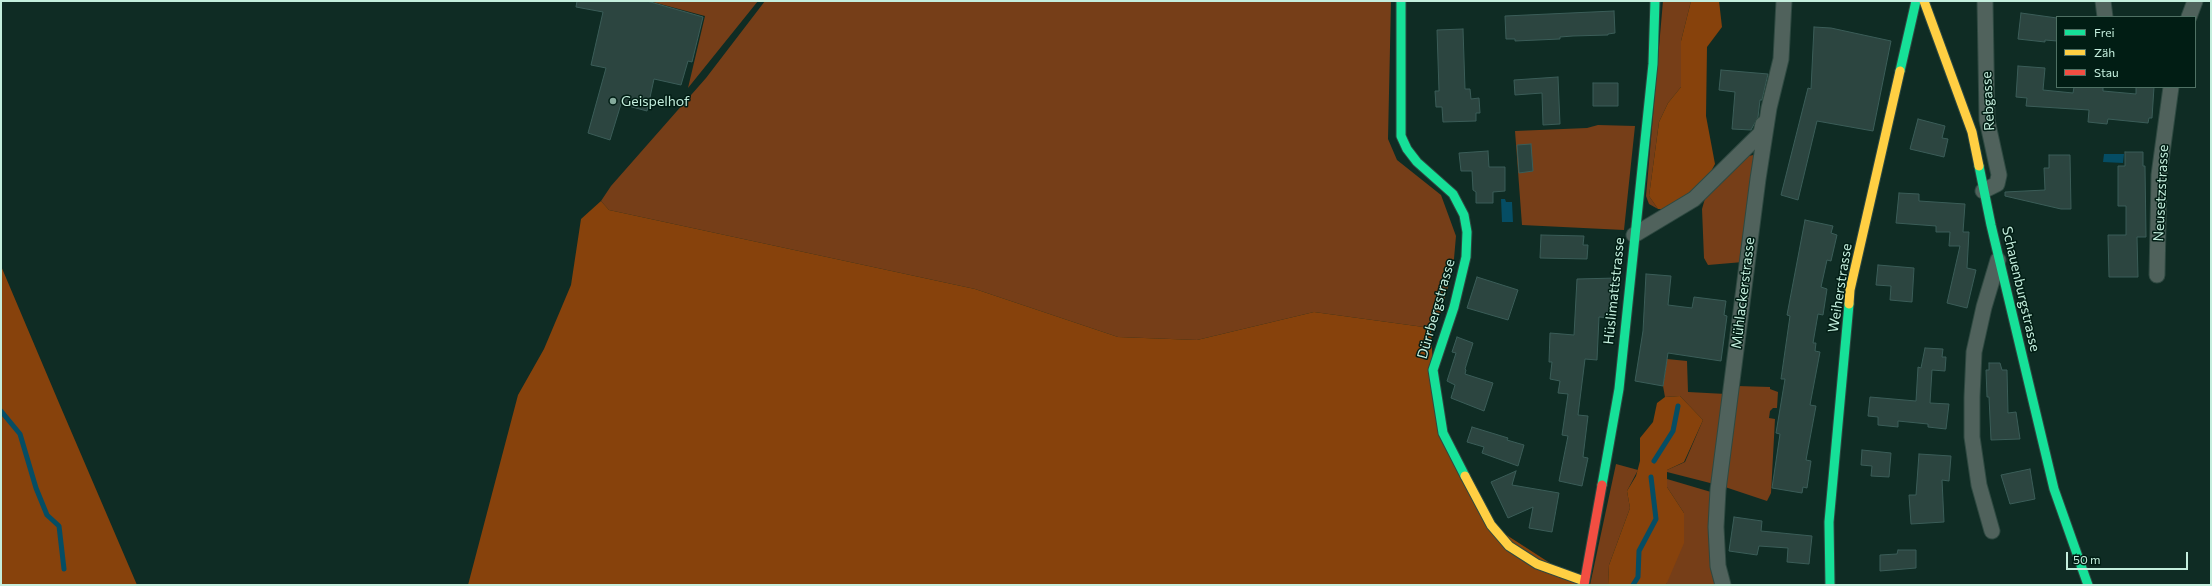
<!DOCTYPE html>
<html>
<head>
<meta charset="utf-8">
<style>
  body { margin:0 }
  #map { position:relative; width:2212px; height:586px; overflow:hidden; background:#0f2c24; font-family:Commissioner,sans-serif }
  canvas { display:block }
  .frame { position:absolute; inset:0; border:2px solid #c4eedd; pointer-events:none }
  .legend { position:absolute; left:2056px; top:16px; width:140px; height:72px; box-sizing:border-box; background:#011d14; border:1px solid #4f7164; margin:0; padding:5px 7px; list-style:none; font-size:12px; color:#c4eedd }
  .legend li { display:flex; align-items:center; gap:8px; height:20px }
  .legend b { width:20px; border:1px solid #4f7164 }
  .scale { position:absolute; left:2066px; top:552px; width:122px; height:18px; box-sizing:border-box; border:2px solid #c4eedd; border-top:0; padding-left:5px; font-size:12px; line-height:14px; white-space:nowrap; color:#c4eedd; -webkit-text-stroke:3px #011d14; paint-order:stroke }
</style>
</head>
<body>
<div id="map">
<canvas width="2212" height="586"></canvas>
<div class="frame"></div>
<ul class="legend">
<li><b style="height:5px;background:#16e098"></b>Frei</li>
<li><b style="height:5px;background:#ffcf43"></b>Zäh</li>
<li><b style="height:5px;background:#f24e42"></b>Stau</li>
</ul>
<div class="scale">50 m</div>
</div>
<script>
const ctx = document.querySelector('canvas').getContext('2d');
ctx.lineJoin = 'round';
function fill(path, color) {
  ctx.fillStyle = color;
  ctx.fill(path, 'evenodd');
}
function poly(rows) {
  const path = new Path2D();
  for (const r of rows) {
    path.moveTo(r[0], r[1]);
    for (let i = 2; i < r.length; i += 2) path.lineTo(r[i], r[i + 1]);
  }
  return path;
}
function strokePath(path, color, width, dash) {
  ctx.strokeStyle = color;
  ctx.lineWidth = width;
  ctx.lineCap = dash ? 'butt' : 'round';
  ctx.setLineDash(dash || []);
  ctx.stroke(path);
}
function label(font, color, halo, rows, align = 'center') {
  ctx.font = font + ' Commissioner,sans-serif';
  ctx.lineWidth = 3;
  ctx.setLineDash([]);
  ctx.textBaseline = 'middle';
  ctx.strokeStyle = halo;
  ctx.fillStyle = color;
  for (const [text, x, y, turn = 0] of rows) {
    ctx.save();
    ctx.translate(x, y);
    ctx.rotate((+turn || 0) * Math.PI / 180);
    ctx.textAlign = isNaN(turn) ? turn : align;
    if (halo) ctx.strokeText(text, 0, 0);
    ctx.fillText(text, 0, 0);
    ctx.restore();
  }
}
fill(poly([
  [649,1,758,1,688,88,705,16],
  [765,1,1391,1,1388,139,1397,160,1441,195,1456,236,1453,270,1440,314,1431,328,1314,312,1197,340,1118,337,975,289,609,210,601,201,611,186,706,78],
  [1663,1,1691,1,1681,41,1681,87,1668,103,1659,122,1649,196,1658,209,1649,204,1646,196],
  [1598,125,1635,126,1624,230,1522,225,1515,131,1587,128],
  [1753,155,1757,160,1743,262,1708,265,1704,258,1702,209,1706,195,1745,157],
  [1667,359,1687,361,1688,392,1726,394,1714,484,1667,472,1667,470,1685,462,1703,420,1680,396,1665,397,1663,386],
  [1737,386,1770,387,1770,389,1778,392,1777,408,1773,408,1770,411,1769,418,1775,419,1771,493,1767,501,1725,487],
  [1616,464,1638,470,1627,491,1630,508,1609,565,1608,585,1590,585],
  [1667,479,1711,492,1717,585,1666,585,1684,513,1667,487]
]), '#763e18');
fill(poly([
  [1691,1,1719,1,1722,27,1707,47,1706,116,1715,164,1708,177,1695,191,1668,209,1658,209,1649,196,1659,122,1668,103,1681,87,1681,41],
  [601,201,609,210,975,289,1118,337,1197,340,1314,312,1431,328,1433,370,1443,433,1491,525,1584,585,468,585,518,395,544,349,571,285,581,219],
  [1,266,59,403,137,585,1,585],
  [1680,396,1703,420,1684,462,1667,470,1667,487,1684,513,1684,543,1666,585,1608,585,1609,565,1630,508,1627,491,1636,476,1640,461,1640,438,1653,422,1657,403,1665,397]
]), '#87420c');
fill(poly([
  [2104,154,2124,154,2123,163,2103,162],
  [1501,199,1505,199,1506,202,1512,202,1513,222,1502,222]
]), '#054d64');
strokePath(poly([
  [1,411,20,434,36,488,47,515,59,526,64,569],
  [1654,461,1673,431,1678,406],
  [1633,585,1638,577,1639,551,1656,519,1651,477]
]), '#054d64', 5);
const building = poly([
  [577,1,647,1,703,17,692,62,688,61,681,85,654,79,647,111,621,104,610,140,588,133,606,68,591,65,603,12,576,7,577,1],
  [1614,11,1615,33,1608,34,1608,35,1573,36,1560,37,1560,39,1515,41,1515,39,1506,39,1505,16,1614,11],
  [2021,13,2057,18,2057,41,2045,40,2045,42,2018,39,2021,13],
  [1814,27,1831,28,1891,41,1873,131,1817,121,1798,200,1781,195,1808,88,1811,89,1814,27],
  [1463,29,1465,89,1470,89,1471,99,1479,98,1480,113,1476,113,1476,121,1443,122,1442,107,1436,107,1435,91,1439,91,1437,30,1463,29],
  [2018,66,2045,68,2043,90,2073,93,2074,87,2103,87,2103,91,2136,94,2136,87,2154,87,2152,118,2149,118,2148,123,2108,119,2107,124,2088,122,2089,110,2026,106,2027,98,2016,97,2018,66],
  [1721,70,1768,74,1762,100,1760,100,1758,117,1751,130,1732,129,1735,92,1719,90,1721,70],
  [1558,77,1560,124,1543,125,1542,93,1515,95,1514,80,1558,77],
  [1593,83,1618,83,1618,106,1593,106,1593,83],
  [1918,119,1945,126,1942,138,1948,139,1944,157,1910,149,1918,119],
  [1531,144,1533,171,1519,173,1517,145,1531,144],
  [1488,151,1489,167,1505,167,1505,191,1493,192,1493,203,1476,203,1476,192,1473,190,1472,171,1461,171,1459,153,1488,151],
  [2125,152,2143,152,2143,166,2145,166,2146,237,2137,237,2138,277,2109,277,2108,235,2126,235,2126,206,2118,206,2118,166,2125,166,2125,152],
  [2049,155,2070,155,2071,209,2061,209,2005,196,2005,192,2045,190,2044,168,2049,168,2049,155],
  [1899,193,1919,194,1919,201,1965,204,1963,232,1969,232,1967,268,1976,270,1967,308,1947,303,1960,246,1949,246,1950,232,1936,232,1936,226,1896,223,1899,193],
  [1805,220,1833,226,1831,233,1837,235,1831,261,1827,260,1821,287,1827,289,1823,315,1818,314,1813,343,1816,343,1815,351,1820,352,1810,405,1816,406,1806,460,1811,461,1807,488,1803,487,1802,493,1772,488,1780,434,1776,433,1785,379,1781,379,1790,316,1787,315,1805,220],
  [1541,235,1584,236,1583,245,1588,245,1587,259,1540,258,1541,235],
  [1878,265,1914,268,1912,302,1890,300,1891,286,1876,285,1878,265],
  [1646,274,1671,276,1668,305,1692,308,1694,297,1726,301,1724,315,1727,316,1721,361,1668,353,1663,386,1635,381,1643,331,1646,274],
  [1477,277,1518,290,1508,320,1467,308,1477,277],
  [1617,278,1613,318,1599,317,1597,360,1585,359,1578,415,1588,416,1583,457,1588,458,1582,486,1559,481,1568,436,1562,435,1568,394,1558,393,1560,381,1550,379,1552,362,1549,362,1550,333,1574,335,1577,279,1617,278],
  [1457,337,1473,343,1465,369,1466,370,1465,374,1493,383,1484,411,1451,398,1455,385,1447,381,1456,353,1452,352,1457,337],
  [1925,348,1943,349,1942,357,1946,357,1945,371,1932,370,1930,403,1949,404,1946,429,1928,427,1928,424,1898,421,1898,427,1878,425,1878,417,1868,416,1870,397,1916,401,1918,367,1921,368,1925,348],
  [1989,363,2000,363,2002,370,2007,370,2008,413,2016,412,2020,439,1991,440,1989,397,1987,397,1986,370,1989,370,1989,363],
  [1472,427,1508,438,1507,440,1524,445,1518,466,1482,453,1484,447,1467,442,1472,427],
  [1862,450,1891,453,1889,477,1871,476,1872,466,1861,465,1862,450],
  [1919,454,1951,456,1949,481,1942,480,1944,522,1911,524,1909,495,1916,495,1919,454],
  [2030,469,2035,499,2010,504,2001,475,2030,469],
  [1516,471,1512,485,1559,493,1552,532,1529,528,1533,507,1508,518,1491,482,1516,471],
  [1734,517,1762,521,1761,531,1812,536,1809,564,1787,562,1788,548,1759,546,1757,555,1729,551,1734,517],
  [1898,550,1916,550,1916,568,1880,571,1880,555,1897,554,1898,550]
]);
fill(building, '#2c4540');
strokePath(building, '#3b5d58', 1);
const street = poly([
  [2103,1,2105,17],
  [2189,17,2195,1],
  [1983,191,1997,184,1999,175,1987,120,1985,1],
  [1634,235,1694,199,1761,133,1763,124],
  [2157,275,2159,175,2171,87],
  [1992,531,1979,485,1972,437,1972,397,1974,352,1984,307,1998,260],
  [1723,585,1718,566,1716,527,1718,490,1758,179,1769,108,1781,59,1784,1]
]);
const fast = poly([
  [1401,1,1401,136,1407,149,1417,162,1453,194,1464,215,1467,232,1466,257,1454,307,1433,370,1443,433,1465,476],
  [1900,71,1916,1],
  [1979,166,1991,225,2054,489,2088,585],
  [1602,485,1619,389,1653,64,1655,1],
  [1830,585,1829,522,1849,304]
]);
const slow = poly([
  [1924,1,1972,132,1979,166],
  [1849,304,1850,290,1900,71],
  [1465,476,1491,525,1509,546,1537,564,1584,581]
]);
const jam = poly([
  [1584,585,1602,485]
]);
strokePath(street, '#2e4941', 17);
strokePath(fast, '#2e4941', 11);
strokePath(slow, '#2e4941', 11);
strokePath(jam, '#2e4941', 11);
strokePath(street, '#50625c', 15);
strokePath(fast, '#16e098', 9);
strokePath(slow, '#ffcf43', 9);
strokePath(jam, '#f24e42', 9);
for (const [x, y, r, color] of [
  [613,101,4,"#85aa9c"]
]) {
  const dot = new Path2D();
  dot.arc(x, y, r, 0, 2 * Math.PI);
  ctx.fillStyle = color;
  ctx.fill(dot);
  strokePath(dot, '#011d14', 1.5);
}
label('14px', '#c4eedd', '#011d14', [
  ["Geispelhof",621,101]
], 'left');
label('14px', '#c4eedd', '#011d14', [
  ["Rebgasse",1988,101,-93],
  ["Neusetzstrasse",2161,193,-87],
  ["Weiherstrasse",1840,288,-81],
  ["Schauenburgstrasse",2021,289,77],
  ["Hüslimattstrasse",1614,291,-84],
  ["Mühlackerstrasse",1743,293,-83],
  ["Dürrbergstrasse",1436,309,-74]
]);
</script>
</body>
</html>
